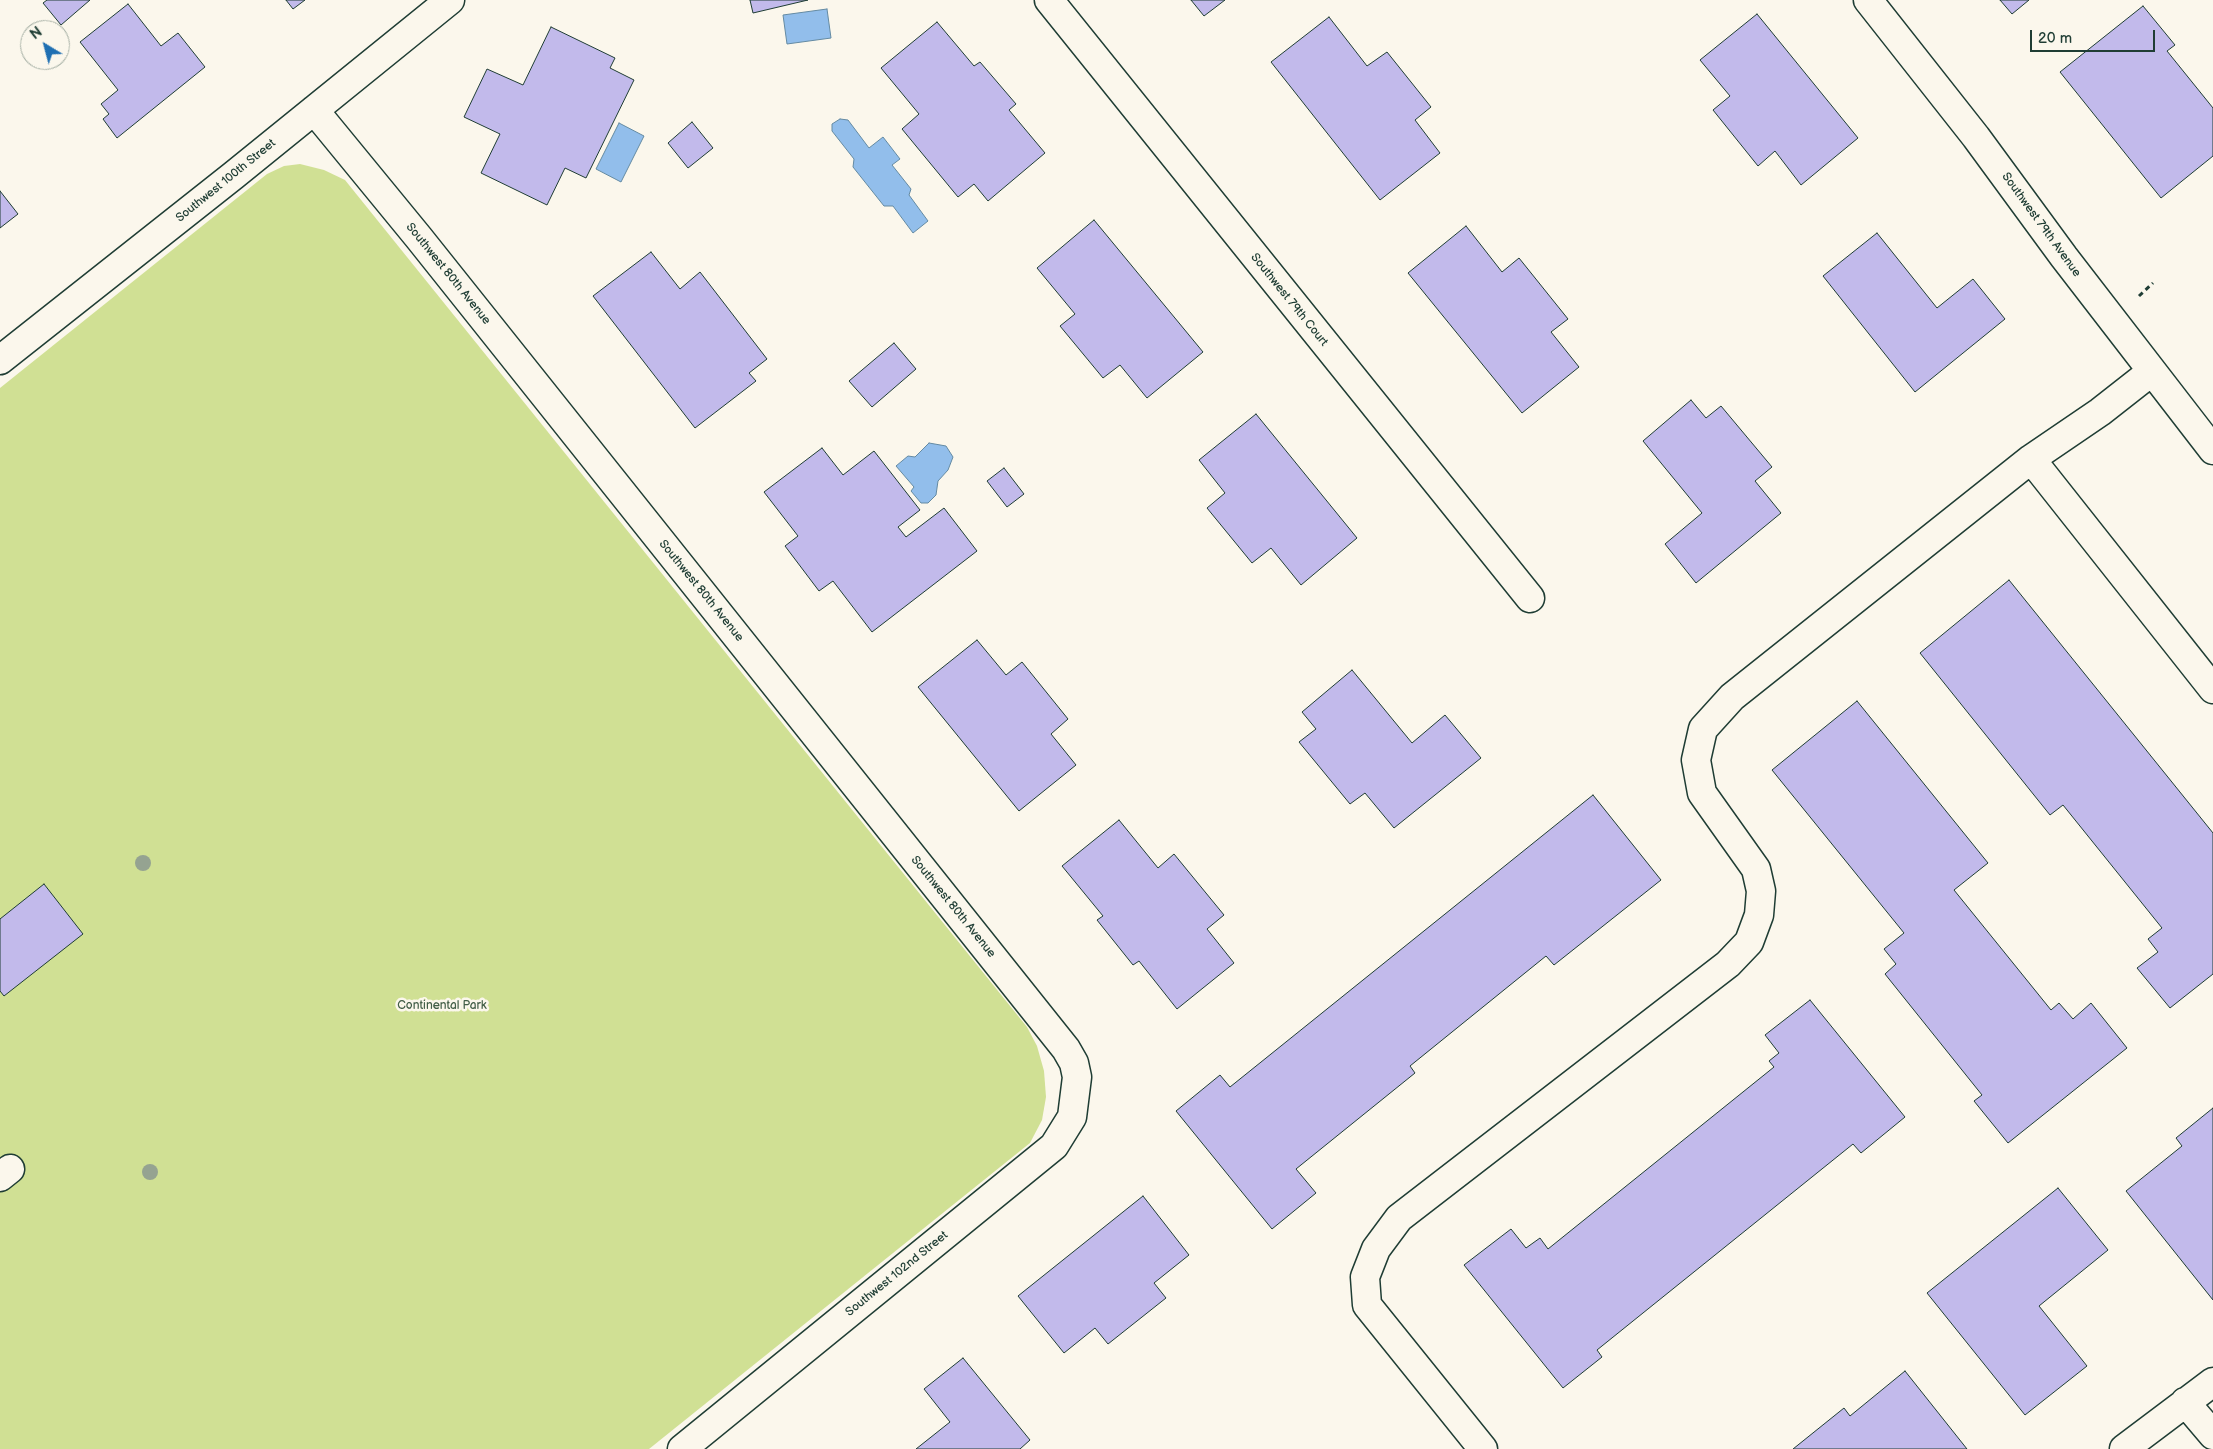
<!DOCTYPE html>
<html>
<head>
<meta charset="utf-8">
<style>
  body { margin:0 }
  #map { position:relative; width:2213px; height:1449px; overflow:hidden; background:#fbf7ec; font-family:"Balsamiq Sans",sans-serif }
  canvas { display:block }
  .north { position:absolute; left:20px; top:20px; width:50px; height:50px; box-sizing:border-box; background:#fbf7ec; border:1px solid #a3ada2; border-radius:50%; rotate:323deg; font-size:14px; font-weight:700; line-height:20px; text-align:center; color:#1f3d34 }
  .north::after { content:''; display:block; margin:auto; width:18px; height:22px; background:#1f6fb2; clip-path:polygon(50% 0,100% 100%,50% 72%,0 100%) }
  .scale { position:absolute; left:2030px; top:30px; width:125px; height:22px; box-sizing:border-box; border:2px solid #1f3d34; border-top:0; padding-left:6px; font-size:15px; line-height:18px; white-space:nowrap; color:#1f3d34; -webkit-text-stroke:4px #fbf7ec; paint-order:stroke }
</style>
</head>
<body>
<div id="map">
<canvas width="2213" height="1449"></canvas>
<div class="north">N</div>
<div class="scale">20 m</div>
</div>
<script>
const ctx = document.querySelector('canvas').getContext('2d');
ctx.lineJoin = 'round';
function fill(path, color) {
  ctx.fillStyle = color;
  ctx.fill(path, 'evenodd');
}
function poly(rows) {
  const path = new Path2D();
  for (const r of rows) {
    path.moveTo(r[0], r[1]);
    for (let i = 2; i < r.length; i += 2) path.lineTo(r[i], r[i + 1]);
  }
  return path;
}
function strokePath(path, color, width, dash) {
  ctx.strokeStyle = color;
  ctx.lineWidth = width;
  ctx.lineCap = dash ? 'butt' : 'round';
  ctx.setLineDash(dash || []);
  ctx.stroke(path);
}
function label(font, color, halo, rows, align = 'center') {
  ctx.font = font + ' "Balsamiq Sans",sans-serif';
  ctx.lineWidth = 5;
  ctx.setLineDash([]);
  ctx.textBaseline = 'middle';
  ctx.strokeStyle = halo;
  ctx.fillStyle = color;
  for (const [text, x, y, turn = 0] of rows) {
    ctx.save();
    ctx.translate(x, y);
    ctx.rotate((+turn || 0) * Math.PI / 180);
    ctx.textAlign = isNaN(turn) ? turn : align;
    if (halo) ctx.strokeText(text, 0, 0);
    ctx.fillText(text, 0, 0);
    ctx.restore();
  }
}
fill(poly([
  [300,164,324,170,345,180,1027,1027,1037,1046,1044,1071,1046,1097,1042,1120,1030,1143,649,1449,0,1449,0,388,267,174,284,166]
]), '#d0e094');
const water = poly([
  [827,9,831,38,787,44,783,15,827,9],
  [840,119,848,120,869,148,883,137,900,159,892,165,911,189,909,195,928,221,913,233,893,206,884,206,853,167,854,159,832,131,832,124,840,119],
  [619,123,644,136,621,182,596,169,619,123],
  [929,443,946,446,953,457,948,470,938,481,936,495,928,503,921,503,911,491,914,487,896,466,908,456,915,457,929,443]
]);
fill(water, '#92beeb');
strokePath(water, '#648aa2', 1);
const building = poly([
  [47,0,90,0,61,25,43,3,47,0],
  [286,0,305,0,293,9,286,0],
  [750,0,808,0,753,13,750,0],
  [1191,0,1225,0,1204,16,1191,0],
  [2000,0,2029,0,2012,14,2000,0],
  [128,4,161,46,178,33,205,67,117,138,103,119,109,114,101,104,118,90,80,42,128,4],
  [2143,6,2175,45,2167,51,2213,108,2213,156,2161,198,2060,72,2143,6],
  [1757,14,1858,138,1801,185,1775,151,1758,166,1713,110,1730,96,1700,60,1757,14],
  [1329,17,1367,66,1387,52,1431,107,1415,120,1440,153,1380,200,1271,62,1329,17],
  [937,22,974,66,980,62,1016,104,1009,110,1045,153,988,201,974,184,958,197,902,129,919,114,881,68,937,22],
  [551,27,615,58,610,68,634,80,586,178,565,168,547,205,481,173,500,134,464,117,487,69,523,85,551,27],
  [692,122,713,148,688,168,668,143,692,122],
  [0,191,18,214,0,228,0,191],
  [1094,220,1203,352,1147,398,1120,365,1103,378,1060,326,1075,314,1037,268,1094,220],
  [1466,226,1502,272,1519,258,1568,319,1551,332,1579,367,1522,413,1408,273,1466,226],
  [1877,233,1937,308,1973,279,2005,319,1915,392,1823,276,1877,233],
  [651,252,680,289,700,272,767,359,749,373,756,381,695,428,593,296,651,252],
  [894,343,916,369,872,407,849,381,894,343],
  [1691,400,1706,418,1721,406,1772,467,1755,481,1781,513,1696,583,1665,544,1702,513,1643,441,1691,400],
  [1256,414,1357,538,1301,585,1271,548,1252,563,1207,508,1225,493,1199,460,1256,414],
  [822,448,843,475,874,451,920,510,898,527,906,537,944,508,977,551,872,632,833,581,819,591,785,546,798,536,764,492,822,448],
  [1004,468,1024,494,1007,507,987,481,1004,468],
  [2009,580,2213,833,2213,974,2170,1008,2137,968,2158,952,2148,939,2162,928,2063,805,2050,815,1920,653,2009,580],
  [977,640,1006,675,1022,662,1068,719,1051,734,1076,765,1019,811,918,687,977,640],
  [1352,670,1412,743,1445,715,1481,758,1394,828,1365,793,1350,804,1299,742,1316,729,1302,712,1352,670],
  [1857,701,1988,863,1954,890,2051,1010,2059,1003,2073,1019,2091,1003,2127,1048,2008,1143,1974,1101,1982,1095,1885,974,1896,964,1884,949,1904,933,1772,770,1857,701],
  [1593,795,1661,880,1554,965,1546,956,1410,1066,1415,1073,1296,1169,1316,1193,1272,1229,1176,1111,1220,1075,1230,1087,1593,795],
  [1119,820,1158,868,1174,854,1224,915,1207,929,1234,963,1177,1009,1139,961,1133,965,1097,920,1103,916,1062,866,1119,820],
  [44,884,83,934,4,996,0,991,0,919,44,884],
  [1810,1000,1905,1117,1861,1153,1853,1144,1597,1350,1602,1357,1563,1388,1464,1265,1511,1229,1526,1248,1540,1238,1548,1249,1774,1067,1769,1061,1779,1053,1765,1035,1810,1000],
  [2213,1108,2213,1300,2126,1191,2182,1146,2176,1138,2213,1108],
  [2058,1188,2108,1250,2039,1306,2087,1366,2025,1415,1927,1293,2058,1188],
  [1143,1196,1189,1255,1154,1283,1166,1298,1108,1344,1095,1328,1064,1353,1018,1296,1143,1196],
  [963,1358,1030,1440,1020,1449,916,1449,950,1422,924,1389,963,1358],
  [1905,1371,1967,1449,1793,1449,1844,1408,1850,1416,1905,1371]
]);
fill(building, '#c2baeb');
strokePath(building, '#1f3d34', 1);
const minor = poly([
  [1049,0,1530,598],
  [1868,0,1976,137,2064,257,2213,450],
  [314,110,419,238,1066,1049,1074,1063,1077,1077,1072,1117,1054,1146,682,1449],
  [0,360,234,175,450,0],
  [2031,459,2100,412,2151,372],
  [0,1177,10,1169],
  [2185,1402,2213,1435],
  [1483,1449,1367,1305,1365,1277,1376,1249,1399,1218,1728,964,1749,942,1759,915,1761,891,1756,869,1702,793,1696,760,1703,729,1732,697,2031,459,2213,689],
  [2124,1449,2213,1382]
]);
strokePath(minor, '#1f3d34', 31);
strokePath(poly([
  [2139,296,2153,283]
]), '#1f3d34', 3, [5, 4]);
strokePath(minor, '#fbf7ec', 28);
ctx.fillStyle = '#95a391';
for (const [x, y] of [
  [143,863],
  [150,1172]
]) {
  ctx.beginPath();
  ctx.arc(x, y, 8, 0, 2 * Math.PI);
  ctx.fill();
}
label('12px', '#1f3d34', '#fbf7ec', [
  ["Southwest 100th Street",226,181,-39],
  ["Southwest 79th Avenue",2041,225,54],
  ["Southwest 80th Avenue",448,274,51],
  ["Southwest 79th Court",1289,300,51],
  ["Southwest 80th Avenue",701,591,51],
  ["Southwest 80th Avenue",953,907,51],
  ["Southwest 102nd Street",897,1274,-39]
]);
label('12px', '#425e47', '#fbf7ec', [
  ["Continental Park",442,1006]
]);
</script>
</body>
</html>
